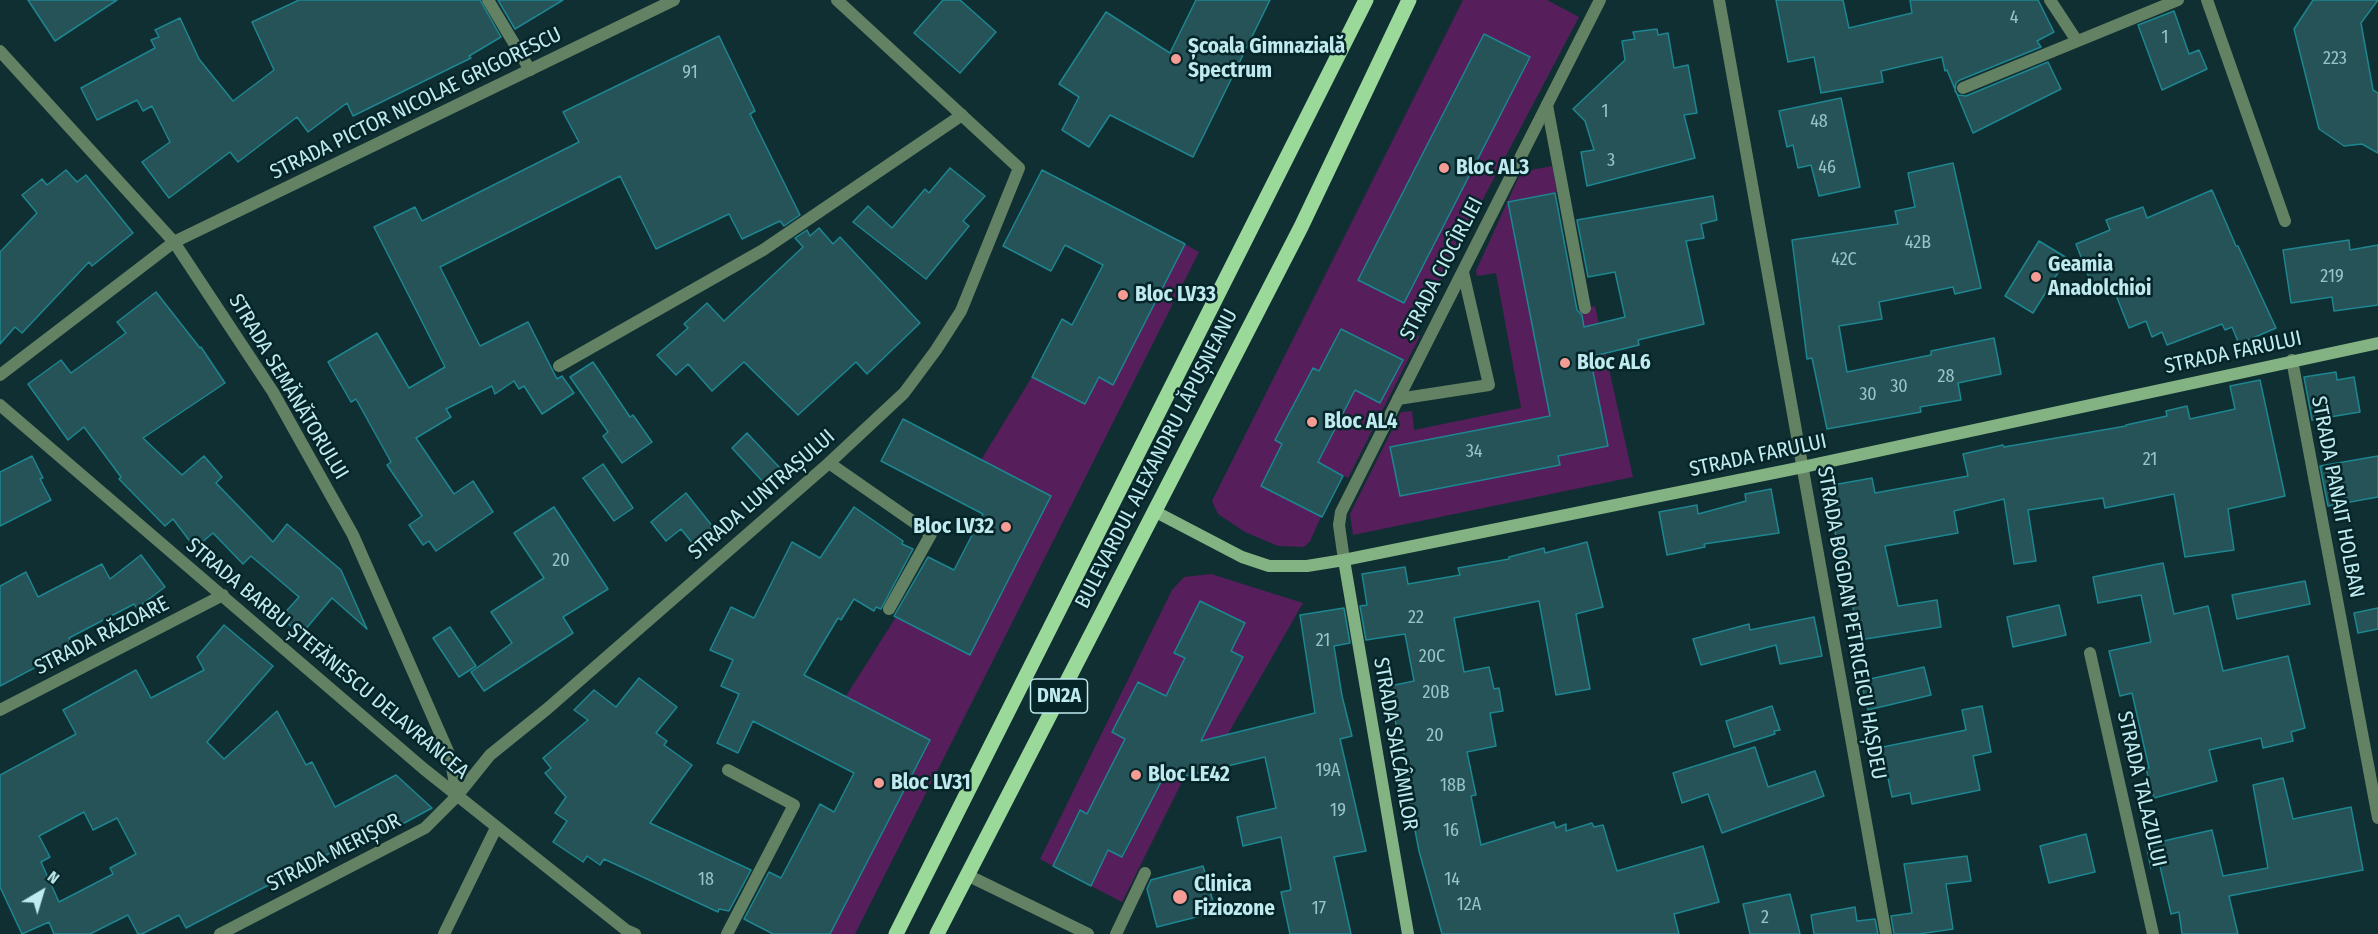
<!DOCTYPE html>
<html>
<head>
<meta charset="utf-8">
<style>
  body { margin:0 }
  #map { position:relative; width:2378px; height:934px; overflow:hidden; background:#102f32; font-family:"Fira Sans Condensed",sans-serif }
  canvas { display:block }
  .north { position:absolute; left:12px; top:862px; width:60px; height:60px; -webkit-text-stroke:4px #062528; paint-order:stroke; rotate:38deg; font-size:16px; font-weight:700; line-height:24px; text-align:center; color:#bfeaef }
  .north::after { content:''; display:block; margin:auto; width:21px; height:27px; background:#bfeaef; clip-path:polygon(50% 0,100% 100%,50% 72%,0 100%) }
</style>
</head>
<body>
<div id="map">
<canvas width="2378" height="934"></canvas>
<div class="north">N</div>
</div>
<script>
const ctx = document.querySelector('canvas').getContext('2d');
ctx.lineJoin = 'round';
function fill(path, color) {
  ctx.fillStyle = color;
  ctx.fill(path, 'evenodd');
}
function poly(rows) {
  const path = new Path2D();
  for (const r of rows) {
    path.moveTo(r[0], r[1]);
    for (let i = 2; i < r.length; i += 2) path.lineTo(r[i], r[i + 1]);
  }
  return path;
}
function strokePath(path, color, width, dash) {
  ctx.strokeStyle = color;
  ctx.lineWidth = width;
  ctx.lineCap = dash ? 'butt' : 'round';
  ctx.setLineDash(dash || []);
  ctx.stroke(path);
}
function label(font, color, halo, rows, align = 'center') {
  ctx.font = font + ' "Fira Sans Condensed",sans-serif';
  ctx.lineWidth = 5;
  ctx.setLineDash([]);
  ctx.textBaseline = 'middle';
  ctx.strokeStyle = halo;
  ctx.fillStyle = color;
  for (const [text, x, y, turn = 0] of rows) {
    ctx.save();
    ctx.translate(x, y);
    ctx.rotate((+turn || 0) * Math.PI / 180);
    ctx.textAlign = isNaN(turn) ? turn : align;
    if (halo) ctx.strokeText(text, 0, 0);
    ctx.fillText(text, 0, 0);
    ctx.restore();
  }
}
fill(poly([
  [1463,0,1547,0,1579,17,1413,332,1420,336,1348,478,1318,462,1355,390,1402,360,1341,329,1319,371,1313,368,1275,440,1282,444,1261,486,1321,517,1310,541,1304,547,1278,546,1245,532,1218,514,1212,501],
  [1552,166,1557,192,1508,202,1550,416,1391,447,1400,496,1560,465,1558,456,1607,446,1580,310,1595,306,1633,477,1353,535,1350,514,1401,412,1412,411,1414,430,1521,408,1496,273,1477,276,1476,271,1521,172],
  [1185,244,1199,252,855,934,830,934,930,741,846,696,896,617,970,655,1051,496,981,460,1032,377,1084,404,1099,377,1113,384],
  [1211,574,1303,603,1228,734,1203,740,1122,902,1091,886,1108,850,1123,857,1182,741,1211,720,1243,658,1231,651,1244,623,1200,601,1174,652,1185,658,1166,696,1137,682,1112,732,1125,739,1087,814,1079,810,1053,866,1040,859,1172,590,1184,577]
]), '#571e5c');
const building = poly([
  [28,0,117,0,55,41,28,0],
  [299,0,480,0,501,37,469,56,471,58,353,116,347,103,308,132,297,117,238,162,230,152,169,198,142,162,170,142,152,106,143,111,137,100,97,120,81,88,155,48,151,40,159,37,155,30,180,18,199,59,233,101,274,70,252,22,299,0],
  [498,0,563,0,515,29,498,0],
  [943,0,960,0,996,32,960,73,914,33,943,0],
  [1196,0,1270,0,1193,157,1110,115,1089,147,1062,130,1079,97,1059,84,1106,12,1170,53,1196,0],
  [1776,0,1843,0,1849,28,1912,13,1910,0,2038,0,2054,32,2037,41,2041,47,1960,80,1956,83,1955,91,1958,95,1966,96,2048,62,2061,89,1973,133,1947,70,1945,71,1942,57,1881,71,1883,82,1821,93,1814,57,1788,62,1776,0],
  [2313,0,2378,0,2361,23,2373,90,2378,93,2378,153,2362,144,2344,146,2319,129,2294,29,2313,0],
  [2174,11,2189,54,2199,50,2207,69,2162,90,2138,25,2174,11],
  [1657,29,1658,35,1668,33,1674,68,1688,65,1697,113,1684,115,1695,158,1587,186,1581,152,1594,150,1585,121,1573,109,1625,60,1622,41,1635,39,1633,32,1657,29],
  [1484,34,1530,57,1404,303,1358,280,1484,34],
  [719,36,755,111,750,114,800,215,784,226,780,221,742,239,729,214,656,249,620,176,440,267,480,346,528,322,557,379,562,376,574,393,542,414,524,386,519,389,514,381,495,394,492,386,446,409,451,417,416,438,454,494,473,481,493,512,436,551,429,541,423,545,409,525,422,516,387,465,391,462,356,399,351,402,328,362,377,333,409,388,445,367,374,227,415,207,422,221,579,142,563,112,719,36],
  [1841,98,1860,187,1819,196,1811,165,1798,168,1793,145,1787,147,1779,111,1841,98],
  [1953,163,1981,288,1955,294,1953,287,1879,302,1882,319,1839,326,1847,372,1931,355,1931,351,1994,338,2001,374,1958,383,1961,400,1920,407,1921,412,1827,429,1812,358,1807,359,1792,240,1898,224,1895,211,1915,207,1908,173,1953,163],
  [950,168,985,196,963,221,969,226,926,279,853,222,868,206,892,228,925,189,929,193,950,168],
  [66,170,77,182,86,175,133,233,92,266,89,262,22,333,15,327,0,344,0,252,37,213,22,195,42,179,47,185,66,170],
  [1042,170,1185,244,1113,385,1099,377,1085,404,1032,377,1062,319,1072,325,1103,265,1065,245,1051,271,1003,246,1042,170],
  [2212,190,2236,246,2238,246,2276,328,2239,344,2232,327,2225,330,2222,324,2167,345,2162,332,2152,337,2146,321,2129,328,2114,290,2096,296,2076,244,2110,230,2106,220,2143,207,2147,218,2212,190],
  [1555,193,1577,310,1582,315,1584,327,1625,317,1615,272,1588,277,1577,220,1713,196,1717,220,1701,224,1704,238,1686,241,1704,324,1638,340,1639,345,1590,357,1608,446,1558,456,1560,465,1400,496,1390,447,1550,416,1508,202,1555,193],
  [819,228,833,244,840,237,920,323,867,374,856,362,798,415,744,362,712,391,688,364,676,375,657,355,688,328,684,324,707,303,724,321,803,247,795,238,807,230,810,236,819,228],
  [2349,240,2350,250,2378,245,2378,305,2334,311,2332,297,2291,303,2283,250,2349,240],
  [2039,241,2067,258,2033,313,2005,296,2039,241],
  [156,292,200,348,201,347,225,383,143,438,182,475,204,456,222,477,216,483,273,542,287,524,341,570,367,629,332,598,304,631,296,631,281,617,299,597,251,556,243,564,213,533,195,548,173,519,165,526,119,479,121,477,84,427,68,440,28,384,61,360,71,373,126,333,117,322,156,292],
  [1341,329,1403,360,1380,403,1355,390,1318,462,1343,476,1322,517,1261,486,1282,444,1275,440,1313,368,1319,371,1341,329],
  [593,362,630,417,633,415,652,442,622,463,603,436,608,432,570,377,593,362],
  [2336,372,2337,380,2354,377,2360,412,2312,420,2304,377,2336,372],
  [2260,380,2285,496,2228,509,2234,550,2185,557,2174,494,2105,508,2103,498,2028,510,2036,561,2014,564,2004,499,1954,511,1958,533,1885,546,1898,606,1937,600,1941,627,1859,640,1843,553,1839,554,1827,486,1872,478,1875,493,1968,476,1963,454,2003,445,2004,447,2126,426,2126,425,2167,416,2166,411,2187,406,2190,419,2235,409,2230,386,2260,380],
  [903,419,1051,496,970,655,894,616,928,557,954,570,983,514,881,461,903,419],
  [747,433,780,468,764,483,732,448,747,433],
  [32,456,43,478,40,479,51,500,0,526,0,472,32,456],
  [2378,456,2378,497,2328,506,2320,466,2378,456],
  [603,464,633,508,614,521,583,478,603,464],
  [1771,489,1779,533,1704,544,1705,547,1667,555,1659,512,1697,505,1698,514,1746,501,1745,494,1771,489],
  [686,493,713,527,693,544,681,529,666,541,651,522,686,493],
  [554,507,608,589,563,617,573,633,484,691,471,672,512,643,491,612,544,578,514,533,554,507],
  [854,507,903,541,902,544,913,549,881,609,876,607,874,611,854,599,841,620,838,618,804,675,930,740,830,934,773,934,744,919,769,872,781,878,820,804,834,812,854,773,753,721,738,753,717,743,739,694,721,686,733,660,710,650,731,607,754,618,792,542,820,558,854,507],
  [1587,542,1603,607,1576,614,1590,689,1556,695,1539,601,1454,618,1464,672,1489,667,1494,689,1499,688,1503,711,1490,713,1496,746,1467,752,1476,795,1471,796,1481,845,1554,822,1556,828,1566,824,1566,831,1592,823,1594,827,1603,825,1617,871,1703,846,1719,902,1674,914,1679,934,1442,934,1419,851,1404,773,1408,772,1392,708,1395,708,1390,686,1414,681,1405,634,1366,640,1360,606,1367,605,1362,574,1405,567,1408,584,1460,575,1458,568,1509,559,1509,557,1544,548,1545,553,1587,542],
  [141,555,165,587,137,608,134,604,69,638,74,647,0,686,0,586,26,572,38,597,102,564,110,579,141,555],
  [2163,563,2174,614,2208,606,2223,671,2288,656,2305,728,2291,732,2293,741,2263,748,2261,738,2209,750,2217,781,2154,798,2146,769,2149,768,2132,693,2120,696,2109,651,2151,642,2141,595,2098,603,2093,577,2163,563],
  [2305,581,2310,604,2237,619,2232,595,2305,581],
  [1200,601,1245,623,1231,651,1243,657,1201,741,1315,713,1300,615,1344,608,1350,643,1334,646,1342,696,1352,736,1340,739,1366,851,1334,857,1351,934,1290,934,1281,892,1291,890,1281,837,1243,846,1237,817,1276,808,1265,757,1161,782,1122,857,1108,850,1091,886,1053,866,1080,810,1087,814,1125,739,1112,732,1138,682,1166,696,1185,658,1174,653,1200,601],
  [2059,605,2066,635,2013,647,2007,617,2059,605],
  [2378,608,2378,629,2358,633,2354,613,2378,608],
  [1814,617,1822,656,1780,664,1776,645,1701,665,1693,639,1749,624,1750,630,1814,617],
  [224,625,273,666,207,742,224,759,277,711,306,765,312,762,335,807,396,775,432,808,358,848,355,842,334,851,186,928,179,915,142,934,138,934,128,915,90,934,54,934,49,922,22,934,0,887,0,775,76,734,63,710,136,670,151,698,204,670,197,657,224,625],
  [84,812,93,830,117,818,136,854,110,868,113,874,59,902,41,862,50,857,39,836,84,812],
  [450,627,476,666,459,677,433,638,450,627],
  [1924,667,1931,695,1868,710,1861,681,1924,667],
  [639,678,677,707,656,733,667,741,664,745,692,765,650,823,751,870,729,911,719,909,718,912,604,859,600,865,587,856,583,862,553,842,567,821,555,813,566,797,545,773,551,768,543,758,588,720,574,710,594,690,616,707,639,678],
  [1772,706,1780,730,1774,731,1775,734,1734,747,1726,721,1772,706],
  [1982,706,1991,752,1973,756,1980,790,1912,804,1910,793,1892,797,1887,773,1883,773,1878,748,1966,730,1962,710,1982,706],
  [1755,747,1768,787,1815,771,1824,796,1722,833,1708,794,1682,803,1673,773,1755,747],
  [2283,778,2293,819,2351,807,2363,870,2229,896,2238,934,2182,934,2179,912,2171,914,2160,866,2151,868,2146,845,2212,830,2223,876,2268,868,2253,785,2283,778],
  [2086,834,2095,872,2049,883,2040,846,2086,834],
  [1967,856,1971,881,1946,884,1953,929,1919,934,1894,934,1891,916,1912,913,1904,864,1967,856],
  [1203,866,1216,912,1157,927,1147,889,1151,880,1203,866],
  [1790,894,1800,934,1750,934,1743,904,1790,894],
  [1855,907,1857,921,1875,919,1878,934,1814,934,1811,915,1855,907]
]);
fill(building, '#255358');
strokePath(building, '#1d8690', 1.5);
strokePath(poly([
  [488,0,530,70],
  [1547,105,1585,308],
  [559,366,763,250,962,115],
  [1398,399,1489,385,1463,272],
  [829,463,931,534,889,609],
  [967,875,1088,934],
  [727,934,794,805,728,770],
  [1116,934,1145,873]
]), '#638163', 12);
strokePath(poly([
  [1719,0,1886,934],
  [2050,0,2077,41],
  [2207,0,2285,221],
  [0,51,174,242,273,392,353,535,450,756,457,796],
  [1963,88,2178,0],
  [2292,360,2378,818],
  [0,375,174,242,674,0],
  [0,405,424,769,626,930,635,934],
  [1344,560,1339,525,1341,512,1600,0],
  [2090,653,2153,934],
  [0,710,223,595],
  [220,934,425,828,457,796,490,755,547,709,829,463,904,393,936,350,961,311,1019,168,837,0],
  [444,934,496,828]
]), '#638163', 12);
strokePath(poly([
  [1154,511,1242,557,1269,566,1307,566,1344,560,1803,467,2378,343],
  [1344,560,1408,934]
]), '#83b383', 12);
strokePath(poly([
  [896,934,1366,0],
  [937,934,1301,227,1409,0]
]), '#9bd99b', 15);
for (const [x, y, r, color] of [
  [1176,59,6,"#f59c95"],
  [1444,168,6,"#f59c95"],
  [2036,277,6,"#f59c95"],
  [1123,295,6,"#f59c95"],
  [1565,363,6,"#f59c95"],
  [1312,422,6,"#f59c95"],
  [1006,527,6,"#f59c95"],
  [1136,775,6,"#f59c95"],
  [879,783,6,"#f59c95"],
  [1180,897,8,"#f59c95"]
]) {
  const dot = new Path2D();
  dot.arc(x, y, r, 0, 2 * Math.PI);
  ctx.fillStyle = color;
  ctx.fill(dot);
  strokePath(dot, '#062528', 2);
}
label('18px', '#98c4c9', null, [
  ["4",2014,18],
  ["1",2165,38],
  ["223",2335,59],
  ["91",690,73],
  ["1",1605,112],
  ["48",1819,122],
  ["3",1611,161],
  ["46",1827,168],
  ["42B",1918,243],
  ["42C",1844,260],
  ["219",2332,277],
  ["28",1946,377],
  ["30",1899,387],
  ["30",1868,395],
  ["34",1474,452],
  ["21",2150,460],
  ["20",561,561],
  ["22",1416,618],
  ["21",1323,641],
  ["20C",1432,657],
  ["20B",1436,693],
  ["20",1435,736],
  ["19A",1328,771],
  ["18B",1453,786],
  ["19",1338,811],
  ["16",1451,831],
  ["18",706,880],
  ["14",1452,880],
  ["12A",1469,905],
  ["17",1319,909],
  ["2",1765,918]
]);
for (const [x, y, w] of [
  [1059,696,57]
]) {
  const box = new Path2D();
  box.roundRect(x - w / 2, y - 17, w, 34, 4.5);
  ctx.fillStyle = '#062528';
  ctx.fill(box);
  strokePath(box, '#bfeaef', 1.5);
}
label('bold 20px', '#bfeaef', null, [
  ["DN2A",1059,696]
]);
label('bold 21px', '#bfeaef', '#062528', [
  ["Școala Gimnazială",1188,47],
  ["Spectrum",1188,71],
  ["Bloc AL3",1456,168],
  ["Geamia",2048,265],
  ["Anadolchioi",2048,289],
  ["Bloc LV33",1135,295],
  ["Bloc AL6",1577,363],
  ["Bloc AL4",1324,422],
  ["Bloc LV32",994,527,"right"],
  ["Bloc LE42",1148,775],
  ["Bloc LV31",891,783],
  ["Clinica",1194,885],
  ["Fiziozone",1194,909]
], 'left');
label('21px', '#bfeaef', '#062528', [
  ["STRADA PICTOR NICOLAE GRIGORESCU",416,104,-26],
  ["STRADA CIOCÎRLIEI",1442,269,-63],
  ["STRADA FARULUI",2233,353,-12],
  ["STRADA SEMĂNĂTORULUI",288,387,59],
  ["STRADA FARULUI",1758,456,-12],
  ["BULEVARDUL ALEXANDRU LĂPUȘNEANU",1157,459,-63],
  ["STRADA LUNTRAȘULUI",762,495,-41],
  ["STRADA PANAIT HOLBAN",2337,497,79],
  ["STRADA BOGDAN PETRICEICU HAȘDEU",1851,623,80],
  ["STRADA RĂZOARE",102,636,-27],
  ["STRADA BARBU ȘTEFĂNESCU DELAVRANCEA",327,659,40],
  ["STRADA SALCÂMILOR",1395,744,80],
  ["STRADA TALAZULUI",2141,789,77],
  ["STRADA MERIȘOR",334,853,-27]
]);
</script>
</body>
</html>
